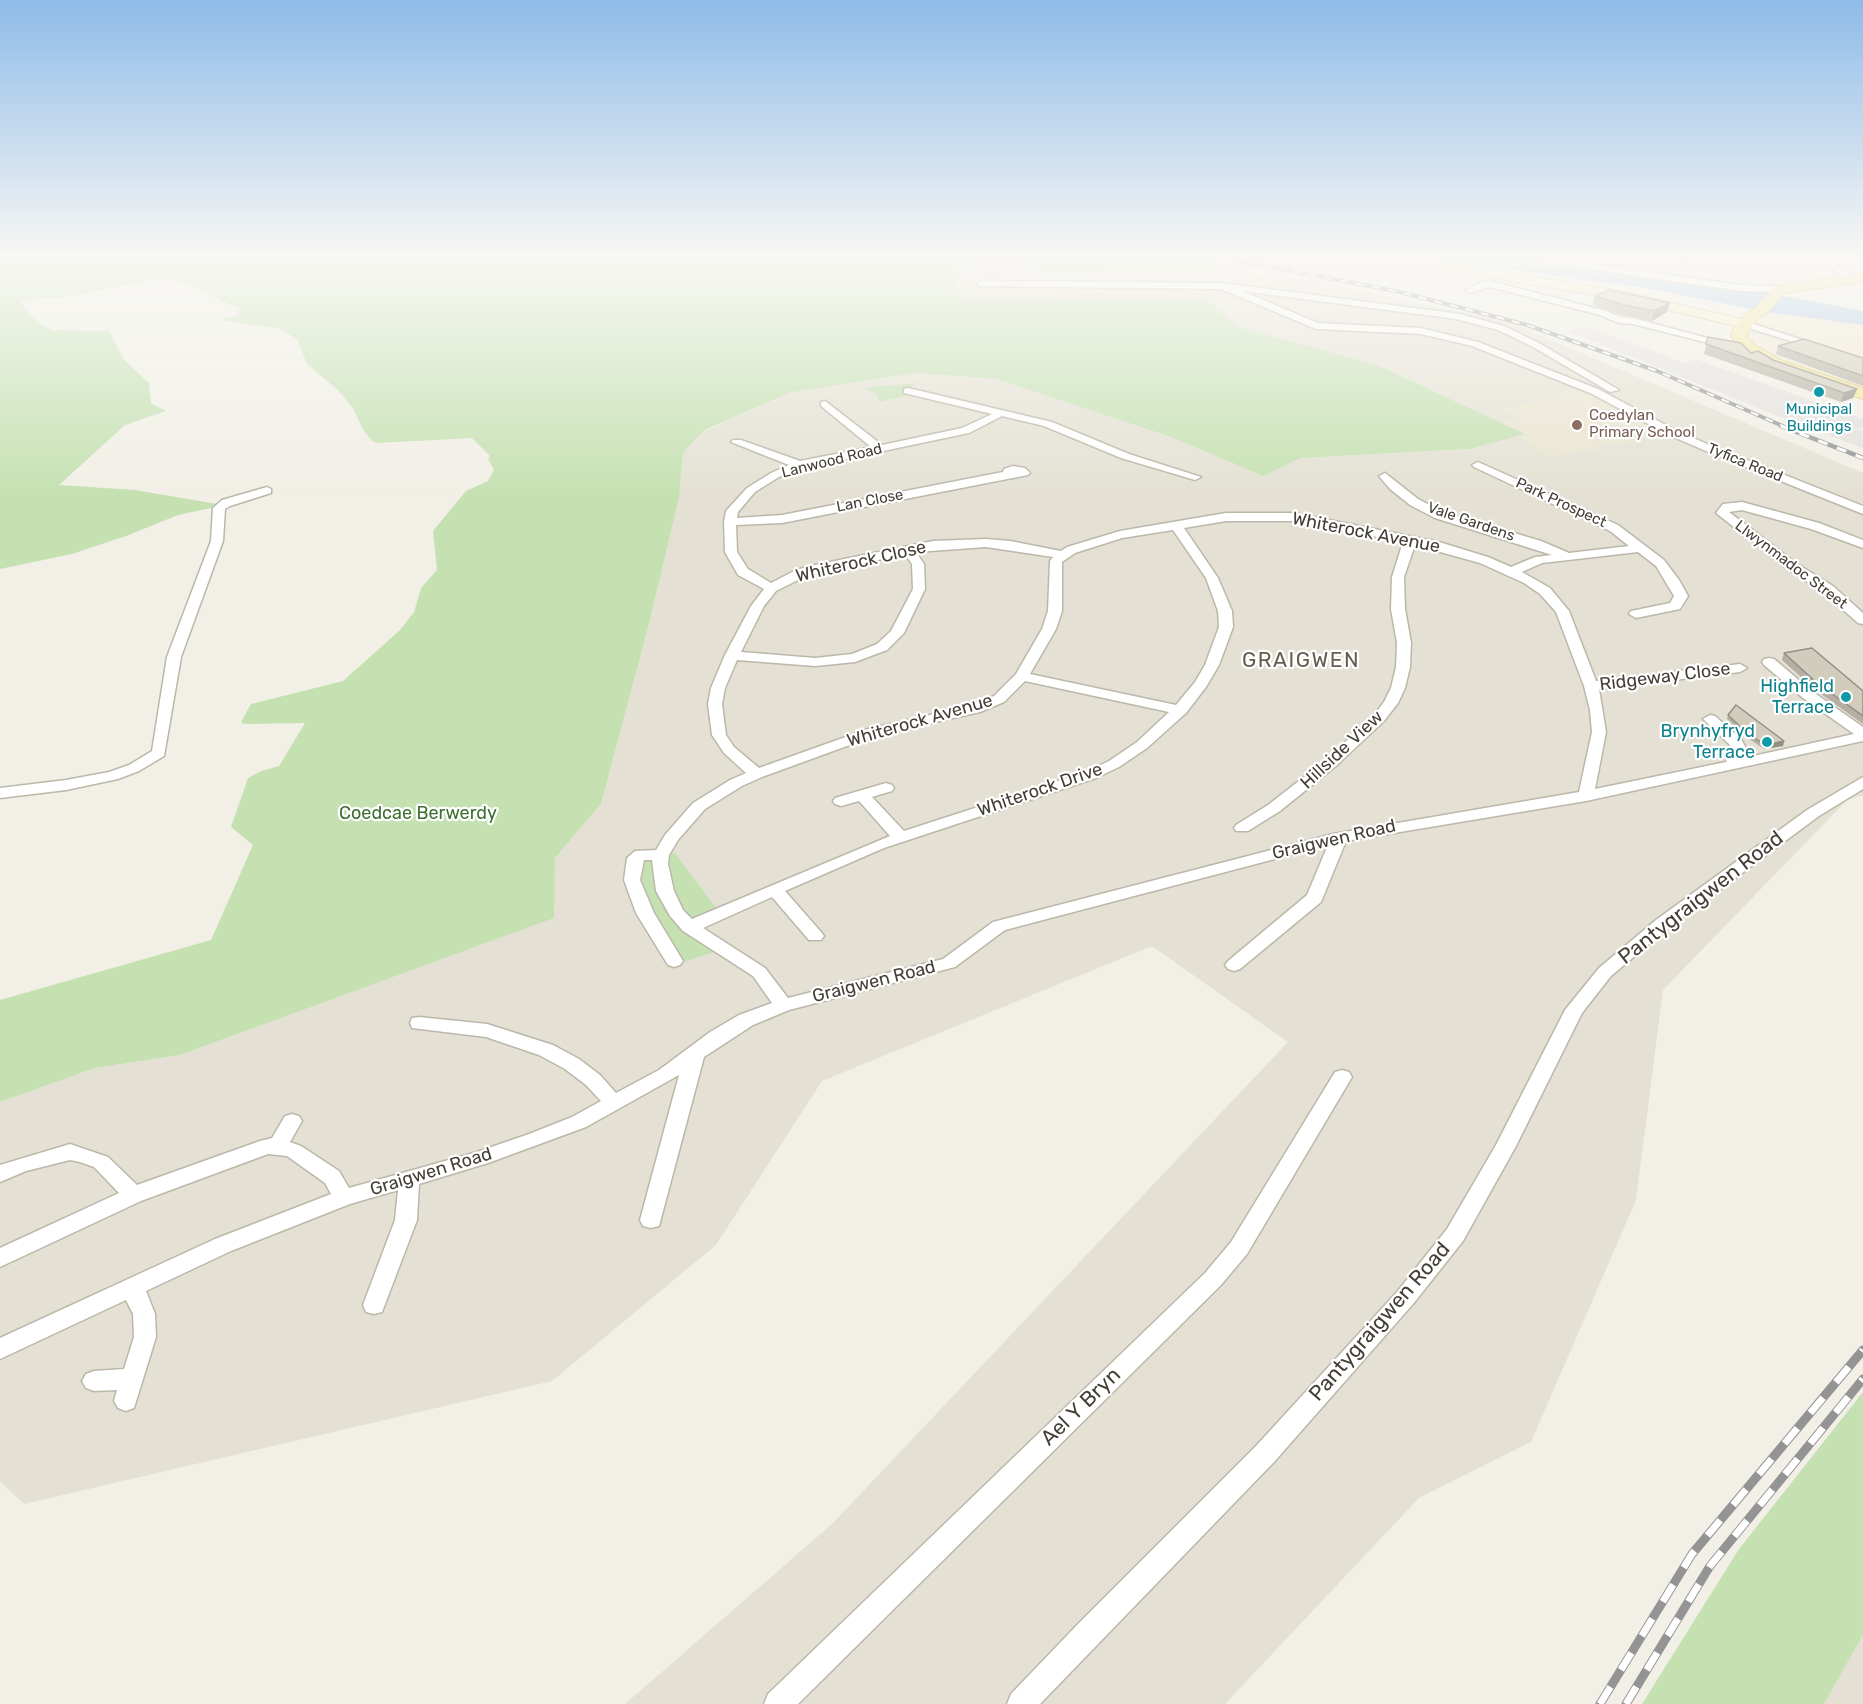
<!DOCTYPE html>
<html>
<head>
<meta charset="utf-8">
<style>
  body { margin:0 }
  canvas { display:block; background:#f1efe6 }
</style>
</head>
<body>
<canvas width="1863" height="1704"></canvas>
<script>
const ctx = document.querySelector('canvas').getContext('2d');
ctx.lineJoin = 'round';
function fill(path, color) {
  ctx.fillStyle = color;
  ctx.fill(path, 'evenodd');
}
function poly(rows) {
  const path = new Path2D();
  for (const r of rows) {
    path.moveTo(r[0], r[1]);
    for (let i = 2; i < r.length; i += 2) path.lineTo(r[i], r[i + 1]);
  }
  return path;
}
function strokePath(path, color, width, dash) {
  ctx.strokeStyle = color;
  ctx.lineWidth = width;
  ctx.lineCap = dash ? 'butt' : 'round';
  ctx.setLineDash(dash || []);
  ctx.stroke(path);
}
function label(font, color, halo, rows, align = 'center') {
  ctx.font = font + ' Rubik,sans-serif';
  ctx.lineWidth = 4.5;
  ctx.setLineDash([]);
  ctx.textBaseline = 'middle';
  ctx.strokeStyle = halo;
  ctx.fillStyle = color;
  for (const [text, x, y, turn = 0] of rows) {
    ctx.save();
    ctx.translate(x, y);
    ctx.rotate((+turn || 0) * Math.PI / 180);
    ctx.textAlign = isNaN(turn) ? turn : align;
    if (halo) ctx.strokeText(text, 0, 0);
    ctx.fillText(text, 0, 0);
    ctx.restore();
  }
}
fill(poly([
  [972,256,1019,256,1044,273,1212,270,1348,288,1511,323,1863,473,1863,795,1847,800,1663,990,1636,1200,1531,1442,1419,1498,1225,1704,625,1704,832,1524,1288,1042,1152,946,822,1081,716,1245,552,1381,24,1504,0,1481,0,1102,95,1068,180,1055,553,918,555,858,601,804,649,624,679,498,683,453,705,431,792,392,916,373,996,379,1168,436,1264,476,1300,458,1469,449,1377,365,1239,327,1207,300,964,298,952,276],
  [1863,1635,1863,1704,1824,1704]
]), '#e4e1d4');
fill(poly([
  [1768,312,1863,325,1863,390,1797,365,1753,343,1749,330]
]), '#f1e8d2');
fill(poly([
  [1579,390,1615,406,1656,429,1642,432,1652,438,1595,447,1598,450,1547,457,1498,422,1517,418,1501,410]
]), '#e9e5d1');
fill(poly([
  [0,256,972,256,952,276,964,298,1207,300,1239,327,1377,365,1525,434,1469,449,1300,458,1264,476,1168,436,996,379,916,373,792,392,705,430,683,453,679,498,649,624,601,804,555,858,554,918,180,1055,95,1068,0,1102,0,1000,211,940,253,845,231,827,248,778,261,771,279,766,305,723,244,724,241,722,251,704,343,681,400,630,414,612,421,588,437,570,433,531,466,491,488,481,494,470,488,459,490,456,472,438,376,443,372,441,362,428,353,408,338,390,307,364,297,339,280,329,221,320,238,315,239,308,169,277,72,296,19,301,39,323,53,330,109,331,124,360,149,383,151,403,166,411,125,425,59,485,135,490,217,504,211,508,178,515,126,536,72,554,0,569],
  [1019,256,1194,256,1217,260,1212,270,1044,273],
  [917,383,902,393,909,395,906,396,879,402,877,395,863,388],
  [675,853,720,913,690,926,725,948,684,962,674,961,633,866,635,858],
  [1863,1392,1863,1635,1824,1704,1642,1704,1739,1549]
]), '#c5e1b2');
fill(poly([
  [1584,326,1685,363,1695,359,1863,419,1863,428,1829,432,1826,434,1811,429,1567,331],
  [1862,429,1863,448,1828,435,1831,432]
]), '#e2e1dd');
fill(poly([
  [1411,256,1509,256,1789,297,1863,311,1863,325,1768,312,1641,287]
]), '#a8c5e8');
const minor = poly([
  [1516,256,1535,256,1741,285,1779,286,1783,289,1779,292,1741,291,1520,259,1516,256],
  [1641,256,1670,256,1726,260,1762,258,1766,261,1762,264,1726,266,1645,259,1641,256],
  [1813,256,1822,256,1857,279,1850,281,1813,256],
  [981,281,1222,283,1460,314,1504,326,1539,343,1619,390,1610,392,1533,347,1498,330,1456,319,1242,291,1318,323,1421,328,1478,342,1598,389,1677,431,1714,447,1863,506,1863,514,1706,451,1669,435,1590,393,1472,346,1421,334,1316,329,1221,289,978,286,977,284,981,281],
  [1490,281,1606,311,1621,317,1633,318,1733,345,1728,348,1633,324,1619,323,1600,315,1490,287,1471,293,1466,290,1479,283,1490,281],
  [1742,322,1748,322,1824,347,1816,349,1742,326,1742,322],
  [908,388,1052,422,1129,454,1201,477,1195,480,1121,458,1044,426,1002,416,969,433,802,468,779,477,755,492,738,512,737,518,782,515,1003,472,1004,469,1013,466,1025,468,1030,473,1028,475,782,523,736,525,737,552,748,569,771,583,796,570,815,565,933,541,986,539,1010,541,1061,551,1067,547,1120,531,1226,513,1294,513,1439,542,1488,557,1511,567,1535,557,1552,555,1435,518,1410,505,1390,489,1379,476,1385,473,1418,499,1443,512,1541,541,1569,553,1629,546,1610,531,1474,467,1472,465,1478,462,1618,525,1664,560,1679,580,1688,596,1680,609,1636,618,1629,614,1631,611,1670,603,1674,596,1656,566,1638,552,1542,563,1522,572,1550,588,1569,611,1596,681,1740,664,1747,668,1740,672,1599,689,1606,732,1595,789,1726,762,1731,750,1729,744,1703,719,1710,715,1715,716,1741,739,1747,750,1744,758,1854,734,1803,698,1764,665,1762,662,1764,659,1769,658,1774,659,1813,692,1863,727,1863,741,1586,801,1346,841,1321,902,1240,969,1234,971,1228,969,1225,965,1228,961,1307,895,1328,845,1005,930,955,967,789,1010,753,1025,704,1057,659,1226,651,1228,643,1226,640,1220,679,1075,586,1127,488,1163,419,1184,417,1220,382,1312,374,1314,366,1312,363,1305,395,1220,398,1190,350,1204,231,1251,146,1291,155,1314,156,1337,134,1408,126,1411,118,1408,114,1401,117,1390,94,1391,86,1388,82,1381,86,1374,94,1371,124,1369,134,1337,133,1314,126,1300,0,1359,0,1338,215,1239,331,1194,325,1183,287,1156,268,1154,141,1201,0,1267,0,1248,119,1193,94,1167,80,1162,70,1160,26,1171,0,1182,0,1165,70,1144,108,1157,137,1185,260,1141,272,1138,285,1116,292,1114,299,1116,302,1121,290,1142,301,1146,339,1171,349,1188,477,1152,529,1134,572,1117,601,1101,586,1085,565,1069,539,1055,486,1037,412,1028,410,1023,412,1018,419,1017,487,1024,553,1045,579,1059,600,1075,616,1093,659,1070,710,1032,739,1015,772,1003,753,976,683,931,670,916,656,891,652,860,644,860,640,880,654,913,683,961,680,965,674,967,668,965,636,913,624,880,627,858,635,851,656,850,665,835,693,803,730,780,746,773,724,753,712,735,708,704,711,688,725,655,751,606,764,589,738,575,725,552,724,522,726,511,747,488,771,473,789,465,731,442,733,440,741,440,800,461,871,447,821,406,821,402,825,401,882,445,962,428,992,414,904,393,904,389,908,388],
  [1226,521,1294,521,1403,542,1392,577,1391,609,1397,643,1396,667,1391,688,1384,702,1374,715,1327,759,1268,805,1236,825,1234,828,1236,831,1248,831,1280,811,1337,765,1384,721,1398,703,1405,688,1410,667,1411,643,1405,609,1404,577,1415,545,1480,563,1524,583,1540,594,1556,612,1584,686,1590,710,1592,732,1579,792,1333,834,993,922,943,959,788,998,765,968,703,928,772,897,809,940,821,940,824,936,821,932,785,891,884,848,1096,778,1119,767,1147,748,1186,713,1206,687,1219,665,1233,627,1232,611,1218,578,1184,528,1226,521],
  [1173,530,1206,578,1218,611,1219,627,1205,665,1195,682,1176,705,1030,674,1056,629,1062,611,1062,562,1075,553,1122,538,1173,530],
  [986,547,1053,557,1050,561,1048,611,1042,629,1016,674,994,696,970,706,868,729,759,768,734,747,726,735,722,704,725,688,737,660,815,666,855,662,887,650,904,633,925,589,924,564,916,552,986,547],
  [905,554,912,564,913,589,891,631,877,644,852,654,815,658,741,652,764,606,776,591,806,576,905,554],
  [1025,681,1169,712,1137,742,1109,761,1086,772,904,831,872,797,892,791,894,788,892,785,886,783,835,798,833,801,835,804,841,806,859,801,890,836,692,919,683,910,674,891,668,864,669,855,678,840,705,809,742,786,762,777,877,735,980,712,1004,702,1025,681],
  [267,487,271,489,271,493,230,506,225,509,223,541,181,657,164,756,139,771,118,779,66,790,0,798,0,788,66,780,109,772,129,765,152,751,167,657,211,541,213,508,222,500,267,487],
  [1742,502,1819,523,1863,540,1863,548,1811,529,1742,510,1729,512,1797,564,1833,586,1863,613,1863,624,1858,623,1823,592,1789,570,1716,513,1723,504,1742,502],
  [1863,777,1863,789,1819,816,1668,928,1611,976,1582,1013,1516,1146,1463,1241,1413,1304,1274,1462,1040,1704,1007,1704,1011,1694,1078,1624,1256,1446,1397,1292,1447,1229,1496,1145,1565,1010,1599,968,1656,920,1807,810,1863,777],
  [1342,1070,1349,1072,1352,1077,1247,1254,1221,1285,798,1704,764,1704,768,1694,1205,1273,1231,1242,1335,1072,1342,1070]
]);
const tertiary = poly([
  [1809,256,1826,256,1809,262,1762,264,1757,261,1762,258,1809,256]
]);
const secondary = poly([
  [1378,256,1404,256,1620,291,1750,321,1752,324,1745,328,1620,299,1384,260,1378,256]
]);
const primary = poly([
  [1844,256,1863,256,1863,261,1846,259,1844,256],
  [1863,274,1863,282,1784,293,1766,314,1757,319,1749,330,1747,336,1753,344,1783,361,1863,388,1863,399,1771,367,1741,350,1731,336,1735,326,1747,313,1756,308,1774,286,1863,274]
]);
strokePath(minor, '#bbb7a9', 3);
strokePath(tertiary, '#bbb7a9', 2);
strokePath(secondary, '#ccc599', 2);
strokePath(primary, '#d6c56e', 2);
fill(minor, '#fff');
fill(tertiary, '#fff');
fill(secondary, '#f8f3c8');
fill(primary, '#f3e79c');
const railFar2 = poly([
  [1215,256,1400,292,1527,325,1657,371,1785,427]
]);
const railFar1 = poly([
  [1781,426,1863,458]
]);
const rail = poly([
  [1600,1704,1692,1554,1863,1350],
  [1626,1704,1710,1566,1863,1379]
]);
strokePath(railFar2, '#949494', 4);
strokePath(railFar1, '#949494', 4.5);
strokePath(rail, '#949494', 9);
strokePath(railFar2, '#fff', 2, [8]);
strokePath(railFar1, '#fff', 3, [10]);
strokePath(rail, '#fff', 7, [20]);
fill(poly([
  [1595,296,1667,312,1652,321,1622,315,1593,305],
  [1708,337,1751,353,1773,360,1857,389,1853,398,1841,402,1704,354],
  [1778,346,1863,358,1863,386,1776,354],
  [1784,653,1863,691,1863,724,1814,689,1782,660],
  [1728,715,1784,741,1783,746,1764,749,1745,736,1727,719]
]), '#b4afa2');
fill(poly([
  [1670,303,1667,312,1652,321,1654,311],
  [1857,389,1853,398,1841,402,1844,393],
  [1784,741,1783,746,1764,749,1765,745]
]), '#928f84');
const building = poly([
  [1609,290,1670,303,1654,311,1624,305,1595,296,1609,290],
  [1708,337,1741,343,1751,353,1758,351,1773,360,1857,389,1844,393,1706,344,1708,337],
  [1804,339,1863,358,1863,376,1778,346,1804,339],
  [1812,648,1863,691,1863,716,1817,683,1784,653,1812,648],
  [1736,705,1784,741,1765,745,1746,732,1728,715,1736,705]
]);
fill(building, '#d1ccbc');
strokePath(building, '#928f84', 1.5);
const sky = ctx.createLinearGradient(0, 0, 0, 494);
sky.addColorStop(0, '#8ebbe8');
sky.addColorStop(0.52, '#f9f8f4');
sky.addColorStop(1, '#f9f8f400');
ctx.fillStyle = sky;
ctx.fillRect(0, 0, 1863, 494);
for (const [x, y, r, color] of [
  [1819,392,6,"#0f9aa8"],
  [1577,425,6,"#8d6e63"],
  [1846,697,6,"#0f9aa8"],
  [1767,742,6,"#0f9aa8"]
]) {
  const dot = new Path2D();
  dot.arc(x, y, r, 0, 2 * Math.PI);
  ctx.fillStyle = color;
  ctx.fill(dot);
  strokePath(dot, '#fff', 2);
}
label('15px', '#0d838f', '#fff', [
  ["Municipal",1819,410],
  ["Buildings",1819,427]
]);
label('15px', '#785e54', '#fff', [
  ["Coedylan",1589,416],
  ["Primary School",1589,433]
], 'left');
label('15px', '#433f36', '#fff', [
  ["Lanwood Road",832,461,-14],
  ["Tyfica Road",1745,463,22],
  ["Lan Close",870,501,-11],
  ["Park Prospect",1561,503,25],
  ["Vale Gardens",1471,522,19],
  ["Llwynmadoc Street",1791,565,37]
]);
label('18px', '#433f36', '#fff', [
  ["Whiterock Avenue",1366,533,11],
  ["Whiterock Close",861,562,-13],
  ["Ridgeway Close",1665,677,-7],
  ["Whiterock Avenue",920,721,-16],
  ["Hillside View",1342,750,-43],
  ["Whiterock Drive",1040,790,-19],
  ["Graigwen Road",1334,840,-13],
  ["Graigwen Road",874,982,-14],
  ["Graigwen Road",431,1172,-17]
]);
label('18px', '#0d838f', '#fff', [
  ["Highfield",1834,687],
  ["Terrace",1834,708],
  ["Brynhyfryd",1755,732],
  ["Terrace",1755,753]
], 'right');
label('18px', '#3e6e30', '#fff', [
  ["Coedcae Berwerdy",418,814]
]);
ctx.letterSpacing = '1.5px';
label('21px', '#645e4e', '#fff', [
  ["GRAIGWEN",1301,661]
]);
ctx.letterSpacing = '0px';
label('21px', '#433f36', '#fff', [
  ["Pantygraigwen Road",1701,898,-38],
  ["Pantygraigwen Road",1380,1322,-49],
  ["Ael Y Bryn",1081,1407,-44]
]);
</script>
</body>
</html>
